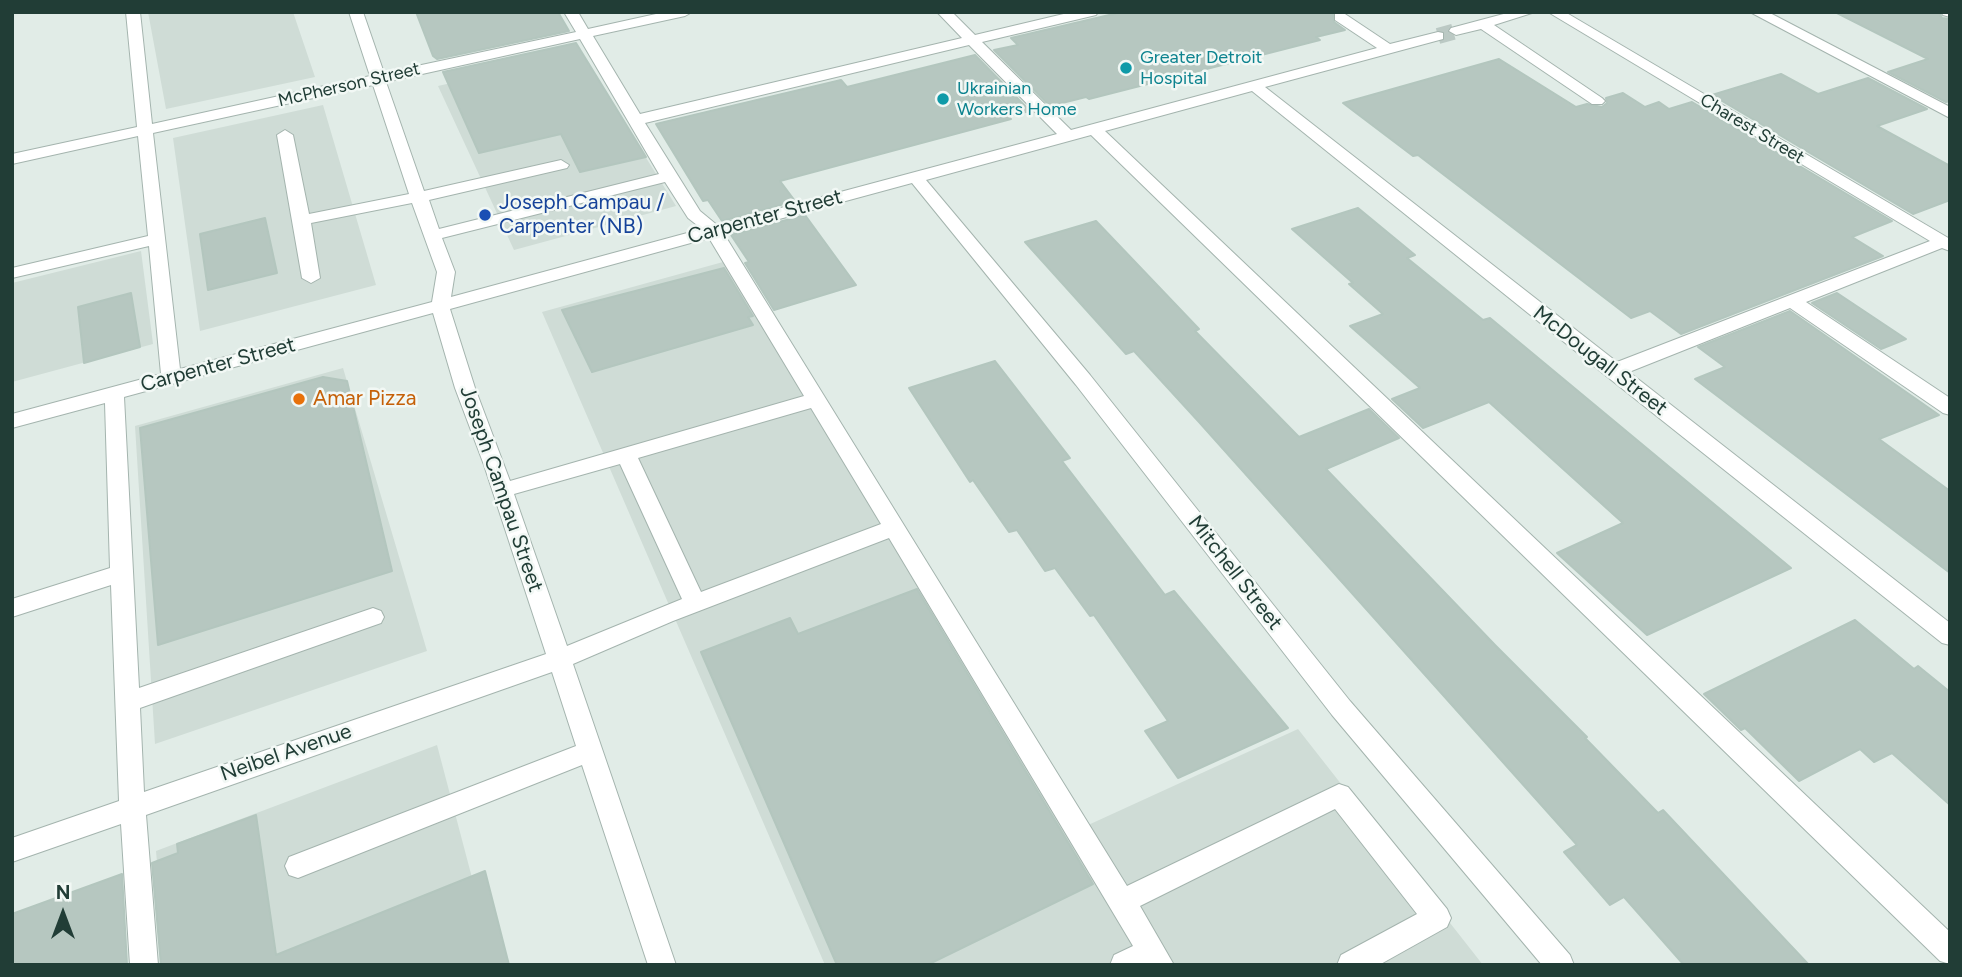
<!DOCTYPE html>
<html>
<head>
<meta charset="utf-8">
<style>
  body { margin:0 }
  #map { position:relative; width:1962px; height:977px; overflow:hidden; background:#e1ece7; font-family:Figtree,sans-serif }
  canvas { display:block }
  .frame { position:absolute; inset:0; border:14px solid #213d36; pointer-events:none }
  .north { position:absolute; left:28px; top:879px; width:70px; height:70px; -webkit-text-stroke:5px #f2f8f5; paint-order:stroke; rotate:0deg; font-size:19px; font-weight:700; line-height:28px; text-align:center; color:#213d36 }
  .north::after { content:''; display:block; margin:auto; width:24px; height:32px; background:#213d36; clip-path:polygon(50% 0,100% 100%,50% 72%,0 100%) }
</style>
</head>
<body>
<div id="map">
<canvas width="1962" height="977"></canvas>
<div class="frame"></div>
<div class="north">N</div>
</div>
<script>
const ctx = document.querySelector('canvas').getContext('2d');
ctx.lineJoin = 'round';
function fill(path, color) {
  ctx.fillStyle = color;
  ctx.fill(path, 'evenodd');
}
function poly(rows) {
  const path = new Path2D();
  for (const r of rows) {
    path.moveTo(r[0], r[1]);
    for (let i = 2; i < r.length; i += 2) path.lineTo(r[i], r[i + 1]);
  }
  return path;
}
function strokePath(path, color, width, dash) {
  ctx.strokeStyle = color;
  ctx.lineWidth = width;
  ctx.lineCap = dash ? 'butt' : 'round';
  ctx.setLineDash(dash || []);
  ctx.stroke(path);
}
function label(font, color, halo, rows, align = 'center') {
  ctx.font = font + ' Figtree,sans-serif';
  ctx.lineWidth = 5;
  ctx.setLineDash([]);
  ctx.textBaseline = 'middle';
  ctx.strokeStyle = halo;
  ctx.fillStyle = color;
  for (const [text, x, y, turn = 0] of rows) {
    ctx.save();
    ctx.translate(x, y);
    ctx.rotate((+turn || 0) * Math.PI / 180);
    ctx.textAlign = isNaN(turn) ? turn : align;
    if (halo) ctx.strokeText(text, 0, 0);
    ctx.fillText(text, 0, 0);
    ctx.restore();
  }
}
fill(poly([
  [148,12,293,12,315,77,166,109],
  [581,53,676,206,514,250,438,86],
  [323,105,376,285,200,331,173,138],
  [141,251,153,344,12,382,12,283],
  [723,262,781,355,1151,965,825,965,542,312],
  [343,368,427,651,155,744,135,426],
  [1298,729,1483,965,1172,965,1086,826],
  [437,745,495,965,166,965,156,851]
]), '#cfdcd6');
const building = poly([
  [416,12,558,12,569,31,437,59,433,56,416,12],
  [1122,12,1333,12,1334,22,1345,30,1316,37,1320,40,1089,99,1086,97,1050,106,994,50,1018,45,1011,38,1122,12],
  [1835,12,1939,12,1942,18,1950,19,1950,101,1946,102,1888,72,1928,59,1835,12],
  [576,43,646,157,580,172,561,134,479,153,443,72,576,43],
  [975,55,1030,111,1008,116,1011,119,780,181,795,201,722,221,708,200,703,201,656,124,841,80,847,87,975,55],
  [1499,59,1576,107,1587,104,1602,107,1607,103,1606,98,1623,93,1645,107,1659,102,1669,109,1692,102,1892,221,1852,237,1883,256,1681,334,1650,311,1631,318,1418,155,1413,156,1343,103,1499,59],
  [1781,74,1818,94,1868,78,1927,109,1877,126,1950,166,1950,200,1913,214,1712,95,1781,74],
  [1358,208,1415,255,1407,258,1483,320,1490,318,1791,568,1647,635,1557,553,1623,523,1489,402,1423,428,1392,399,1420,388,1350,326,1383,314,1349,284,1353,283,1292,229,1358,208],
  [805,215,856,285,774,310,745,263,749,262,731,235,805,215],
  [265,218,277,273,208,290,200,234,265,218],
  [1096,221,1199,329,1195,331,1299,437,1369,409,1399,438,1326,469,1495,645,1587,737,1585,738,1658,813,1663,810,1809,965,1684,965,1624,897,1610,905,1564,852,1577,845,1199,422,1134,351,1126,354,1025,242,1096,221],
  [724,268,753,316,748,317,753,325,592,372,562,310,724,268],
  [131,293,140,347,84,363,78,307,131,293],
  [1837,293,1906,339,1881,349,1812,303,1837,293],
  [1790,311,1939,415,1879,439,1950,491,1950,573,1695,379,1725,367,1698,347,1790,311],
  [995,361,1070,458,1062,461,1165,595,1174,591,1288,728,1178,778,1145,731,1168,721,1094,615,1090,616,1055,568,1045,571,1017,530,1009,532,973,480,970,482,909,388,995,361],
  [323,377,347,381,392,571,158,645,140,428,323,377],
  [917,589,1093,884,927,965,837,965,701,652,790,618,798,634,917,589],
  [1855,620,1914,669,1918,666,1950,692,1950,805,1892,753,1874,762,1860,749,1799,781,1745,728,1741,730,1704,694,1855,620],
  [256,815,276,955,485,871,509,965,161,965,152,863,178,853,177,844,256,815],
  [122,874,127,965,12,965,12,914,122,874]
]);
fill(building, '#b6c7c0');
strokePath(building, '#b3c6be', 2);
strokePath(poly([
  [1438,36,1456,31]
]), '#bbc9c4', 16, [16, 8]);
const minor = poly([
  [126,12,140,12,152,124,370,76,349,12,363,12,384,73,576,32,564,12,578,12,588,29,665,12,692,12,685,16,593,36,640,114,962,38,937,12,952,12,975,35,1072,12,1098,12,1096,15,982,42,1071,130,1377,48,1335,20,1335,14,1345,14,1390,44,1438,32,1443,33,1443,39,1265,87,1617,362,1930,241,1548,12,1565,12,1950,239,1950,251,1942,248,1806,302,1950,398,1950,415,1943,413,1790,308,1629,372,1950,623,1950,645,1942,643,1605,375,1252,91,1105,131,1950,932,1950,964,1940,961,1091,135,926,180,1090,375,1350,701,1570,955,1574,965,1542,965,1332,715,1076,385,912,183,724,234,1127,886,1339,784,1348,787,1447,909,1451,918,1447,927,1379,965,1337,965,1341,955,1417,914,1335,809,1140,906,1174,965,1110,965,1114,955,1133,946,889,538,673,621,573,664,676,965,648,965,582,765,298,878,289,875,285,866,289,857,576,746,552,672,146,815,158,965,130,965,121,824,12,862,12,838,119,801,111,585,12,617,12,599,110,568,105,403,12,428,12,414,161,374,149,246,12,278,12,268,148,236,138,136,12,164,12,154,137,127,126,12],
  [580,39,659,174,439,229,429,200,567,168,569,165,561,160,424,191,386,82,580,39],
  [969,45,1057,134,717,225,700,211,645,123,969,45],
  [373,85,409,194,309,214,293,135,285,130,277,135,302,278,311,283,320,278,311,223,412,203,437,272,432,302,180,369,153,133,373,85],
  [665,182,688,218,702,229,451,297,455,272,442,238,665,182],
  [709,238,804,396,510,481,475,388,450,309,709,238],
  [433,313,455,388,484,465,546,654,144,792,140,708,381,623,384,617,381,611,373,608,139,688,124,397,433,313],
  [811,408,881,524,701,592,638,458,811,408],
  [620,464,682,599,567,646,514,494,620,464],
  [1511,12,1535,12,1494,25,1602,98,1605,101,1602,104,1592,104,1481,29,1456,35,1449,31,1451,28,1511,12],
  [1750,12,1768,12,1950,107,1950,118,1750,12],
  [1941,12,1950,12,1950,17,1943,15,1941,12]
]);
strokePath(minor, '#a4b4ae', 2);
fill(minor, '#fff');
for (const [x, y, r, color] of [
  [1126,68,7,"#0f9aa8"],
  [943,99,7,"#0f9aa8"],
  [485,215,7,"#1a4fb4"],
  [299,399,7,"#e8710a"]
]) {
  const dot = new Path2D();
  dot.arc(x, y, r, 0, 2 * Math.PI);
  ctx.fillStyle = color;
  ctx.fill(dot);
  strokePath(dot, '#f2f8f5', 2.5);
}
label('18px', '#0d838f', '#f2f8f5', [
  ["Greater Detroit",1140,58],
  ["Hospital",1140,79],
  ["Ukrainian",957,89],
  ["Workers Home",957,110]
], 'left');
label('18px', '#213d36', '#f2f8f5', [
  ["McPherson Street",349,85,-13],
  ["Charest Street",1752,129,31]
]);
label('21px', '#164399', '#f2f8f5', [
  ["Joseph Campau /",499,203],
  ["Carpenter (NB)",499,227]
], 'left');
label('21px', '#213d36', '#f2f8f5', [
  ["Carpenter Street",765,217,-15],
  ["McDougall Street",1600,361,38],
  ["Carpenter Street",218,365,-15],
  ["Joseph Campau Street",501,489,71],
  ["Mitchell Street",1235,573,52],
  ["Neibel Avenue",286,753,-19]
]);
label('21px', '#c56008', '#f2f8f5', [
  ["Amar Pizza",313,399]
], 'left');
</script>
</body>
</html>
